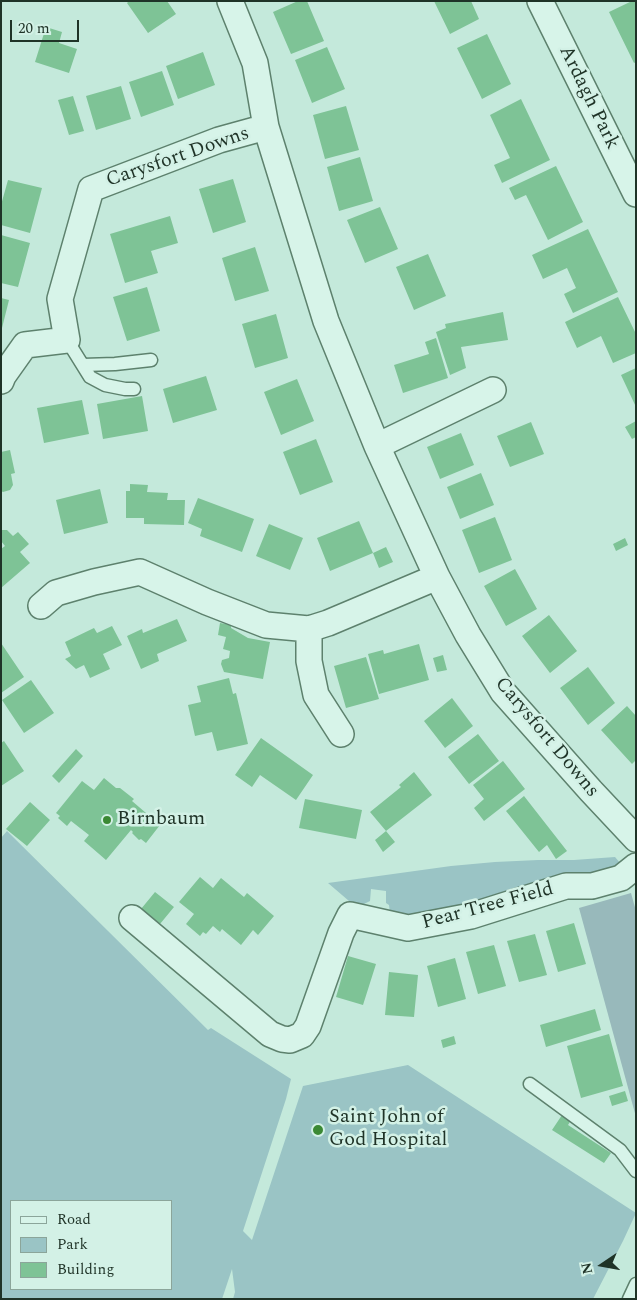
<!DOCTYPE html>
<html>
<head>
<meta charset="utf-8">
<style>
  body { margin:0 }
  #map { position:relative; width:637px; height:1300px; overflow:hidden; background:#c4e9db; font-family:Spectral,serif }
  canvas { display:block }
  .frame { position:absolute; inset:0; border:2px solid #1f3327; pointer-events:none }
  .legend { position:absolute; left:10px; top:1200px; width:162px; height:90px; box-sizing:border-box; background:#d3f1e6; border:1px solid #8ba59a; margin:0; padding:6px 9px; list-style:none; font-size:15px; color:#1f3327 }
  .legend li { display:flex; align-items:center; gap:10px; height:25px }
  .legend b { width:25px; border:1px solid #8ba59a }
  .north { position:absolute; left:577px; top:1240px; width:50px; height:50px; -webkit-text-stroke:4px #d3f1e6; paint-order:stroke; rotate:258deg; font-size:14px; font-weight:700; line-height:20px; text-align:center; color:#1f3327 }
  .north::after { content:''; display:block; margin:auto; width:18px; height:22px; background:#1f3327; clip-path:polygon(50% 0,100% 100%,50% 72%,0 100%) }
  .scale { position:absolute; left:10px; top:20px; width:69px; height:22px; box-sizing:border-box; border:2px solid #1f3327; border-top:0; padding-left:6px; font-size:15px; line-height:18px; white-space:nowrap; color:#1f3327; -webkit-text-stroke:4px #d3f1e6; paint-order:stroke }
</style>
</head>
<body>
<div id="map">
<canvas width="637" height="1300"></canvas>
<div class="frame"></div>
<ul class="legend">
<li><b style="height:6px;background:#d7f4e9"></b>Road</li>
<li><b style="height:14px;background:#9ac4c5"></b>Park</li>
<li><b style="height:14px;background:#7ec396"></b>Building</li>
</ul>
<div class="north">N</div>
<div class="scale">20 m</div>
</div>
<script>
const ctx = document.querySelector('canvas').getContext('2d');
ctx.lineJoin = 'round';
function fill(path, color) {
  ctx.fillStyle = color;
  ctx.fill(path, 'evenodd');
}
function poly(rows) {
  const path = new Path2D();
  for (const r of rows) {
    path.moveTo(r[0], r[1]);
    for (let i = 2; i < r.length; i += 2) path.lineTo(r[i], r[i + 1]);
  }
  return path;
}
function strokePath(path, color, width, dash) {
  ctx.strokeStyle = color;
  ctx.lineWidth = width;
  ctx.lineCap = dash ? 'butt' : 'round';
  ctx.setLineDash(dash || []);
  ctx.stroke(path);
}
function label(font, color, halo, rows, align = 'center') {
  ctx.font = font + ' Spectral,serif';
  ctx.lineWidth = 5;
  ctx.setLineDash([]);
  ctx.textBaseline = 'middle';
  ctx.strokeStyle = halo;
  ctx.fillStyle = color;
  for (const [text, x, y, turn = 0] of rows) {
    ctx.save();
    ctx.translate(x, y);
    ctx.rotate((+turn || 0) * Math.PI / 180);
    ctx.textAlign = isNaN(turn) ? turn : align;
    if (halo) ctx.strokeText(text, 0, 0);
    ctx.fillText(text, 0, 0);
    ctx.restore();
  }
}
fill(poly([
  [7,831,208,1030,211,1028,291,1079,286,1099,243,1231,252,1240,303,1086,408,1065,636,1213,623,1241,593,1299,233,1299,235,1292,232,1269,222,1299,1,1299,1,838],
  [171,1201,171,1289,11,1289,11,1201],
  [615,857,621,864,616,869,413,919,390,913,389,905,386,903,386,891,371,889,370,901,362,905,356,904,349,901,328,883,451,866,495,862,538,860,574,860]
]), '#9ac4c5');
fill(poly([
  [631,893,636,911,636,1117,579,908]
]), '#98b9bb');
fill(poly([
  [129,1,167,1,176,14,148,33,127,3],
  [298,1,307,1,324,41,291,54,273,12],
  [434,1,471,1,479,19,450,34],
  [632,1,636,1,636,62,634,63,609,12],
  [46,27,62,32,59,43,77,49,69,73,35,62],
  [487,34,511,84,482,99,457,48],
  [327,47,345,89,312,103,295,60],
  [203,52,215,85,178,99,166,66],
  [162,71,174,105,141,117,129,82],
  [121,86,131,119,96,130,86,96],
  [73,96,84,131,69,135,58,100],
  [521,99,550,160,502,183,494,165,510,158,490,115],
  [346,106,359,150,325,159,313,115],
  [360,157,373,201,339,211,327,167],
  [556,166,583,222,548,240,526,195,515,200,509,188],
  [233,179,246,222,213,233,199,189],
  [8,180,42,188,30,233,1,225,1,205],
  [380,207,398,249,365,263,347,220],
  [170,216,178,243,151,251,158,273,125,283,110,234],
  [588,229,618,292,573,313,564,294,576,288,567,268,543,279,532,255],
  [1,235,30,243,18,287,1,283],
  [255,247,269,291,235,301,222,258],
  [428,254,446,296,414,310,396,267],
  [147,287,160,331,127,341,113,297],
  [618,297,636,334,636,353,613,363,601,336,577,348,565,322],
  [1,298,9,300,2,328,1,328],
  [503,312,508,340,461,347,466,368,450,375,436,332,446,328,445,324],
  [276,314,288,358,255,368,242,324],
  [436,338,448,378,403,393,394,365,429,354,425,342],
  [636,368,636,407,621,375],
  [206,376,217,410,173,423,163,389],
  [297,379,314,421,281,435,264,392],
  [142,396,148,431,103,439,97,404],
  [82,400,89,434,44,443,37,408],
  [636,421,636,437,632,439,625,427],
  [531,422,544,454,510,467,497,436],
  [461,433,474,465,440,479,427,447],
  [316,439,333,482,300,495,283,452],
  [10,450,15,473,11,474,13,485,10,490,3,492,1,491,1,452],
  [481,473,494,505,460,519,447,487],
  [130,484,148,485,147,492,168,493,167,500,185,500,184,525,144,524,144,518,126,518,126,491,130,491],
  [100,489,108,523,64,534,56,500],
  [198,498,254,519,242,552,200,536,202,529,188,523],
  [495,517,512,560,479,573,462,530],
  [359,521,373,553,330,571,317,538],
  [269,524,303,538,290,570,256,556],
  [2,530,7,530,13,536,18,532,29,544,20,552,30,563,1,588,1,549,5,546,1,541],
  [625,538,628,545,616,551,613,544],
  [386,547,393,562,379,568,373,553],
  [515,569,537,609,506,626,484,586],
  [549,615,577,651,550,673,522,636],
  [177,619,187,641,157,654,159,661,141,669,127,636,142,629,143,633],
  [220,623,231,625,231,628,248,638,270,642,263,679,224,672,221,664,222,660,229,658,230,651,223,649,226,637,218,635],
  [112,626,122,645,103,654,110,669,90,678,84,665,76,669,65,659,71,656,65,642,94,628,97,633],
  [1,643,24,677,1,693],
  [419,644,429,680,379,694,368,654,383,650,384,654],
  [443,655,447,670,437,672,433,658],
  [366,657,379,699,346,708,334,666],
  [588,667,615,703,588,725,560,688],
  [229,678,233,694,236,693,248,744,217,751,212,732,195,736,188,705,201,702,197,686],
  [31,680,54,713,24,733,2,700],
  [452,698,473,726,445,748,424,721],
  [627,706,636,716,636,760,632,764,601,730],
  [478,734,499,761,469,784,448,757],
  [261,738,313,775,296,800,260,775,252,787,235,775],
  [4,741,24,771,1,786,1,743],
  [76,749,83,756,59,783,52,776],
  [503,761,525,789,484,821,474,808,484,799,473,785],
  [414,772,432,795,386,831,370,812,401,787,399,785],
  [104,778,116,788,120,788,134,799,132,801,160,825,146,843,141,839,139,840,132,833,133,832,131,830,106,860,84,841,89,835,71,821,67,826,58,818,60,816,56,813,82,781,94,790],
  [524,796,567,851,556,859,547,845,539,852,506,811],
  [305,799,362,810,356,839,299,828],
  [30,802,50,820,27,846,6,829],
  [386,831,395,842,383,852,375,840],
  [200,877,213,888,221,878,244,897,247,893,274,916,258,935,253,930,241,945,222,929,220,932,213,926,206,934,203,932,200,936,186,924,194,914,179,902],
  [155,892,174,907,160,924,141,909],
  [574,923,586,964,558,972,546,931],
  [535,934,547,975,519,982,507,941],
  [494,945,506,986,478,994,466,952],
  [348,956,376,964,363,1005,336,997],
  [455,958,466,999,438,1007,427,966],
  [389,972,418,975,414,1017,385,1015],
  [595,1009,601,1030,546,1047,540,1025],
  [609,1034,623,1086,581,1098,567,1046],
  [454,1036,456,1044,443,1048,441,1040],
  [625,1091,628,1101,612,1106,609,1096],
  [562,1115,571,1120,568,1125,611,1153,604,1163,552,1130]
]), '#7ec396');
const service = poly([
  [67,340,90,377,105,385,125,389,134,389],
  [83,365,115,364,151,360],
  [530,1084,620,1150,636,1171],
  [629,1299,636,1284]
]);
const minor = poly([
  [230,1,255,63,266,127,326,321,377,446,437,577,468,635,503,692,591,791,636,839],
  [540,1,636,194],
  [1,381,3,376,25,345,67,340,60,299,91,189,219,140,266,127],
  [377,446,493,390],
  [41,606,56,593,94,582,140,572,207,602,266,625,309,629,328,623,437,577],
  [309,629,309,661,316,695,341,734],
  [132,918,270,1034,282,1039,290,1040,302,1035,308,1026,341,933,350,915,408,928,471,916,566,886,592,886,621,878,636,866]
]);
strokePath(service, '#5d816d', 15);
strokePath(minor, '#5d816d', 28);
strokePath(service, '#d7f4e9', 12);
strokePath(minor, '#d7f4e9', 25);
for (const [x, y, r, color] of [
  [107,820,5,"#3b8934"],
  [318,1130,6,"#3b8934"]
]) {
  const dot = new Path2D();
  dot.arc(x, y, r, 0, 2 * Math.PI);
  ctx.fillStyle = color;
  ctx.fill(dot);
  strokePath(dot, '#d3f1e6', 2);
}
label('20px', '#1f3327', '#d3f1e6', [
  ["Ardagh Park",588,98,64],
  ["Carysfort Downs",178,158,-19],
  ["Carysfort Downs",546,738,50],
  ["Pear Tree Field",488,907,-15]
]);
label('20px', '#1f3327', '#d3f1e6', [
  ["Birnbaum",117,820],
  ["Saint John of",329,1118],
  ["God Hospital",329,1141]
], 'left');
</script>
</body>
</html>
